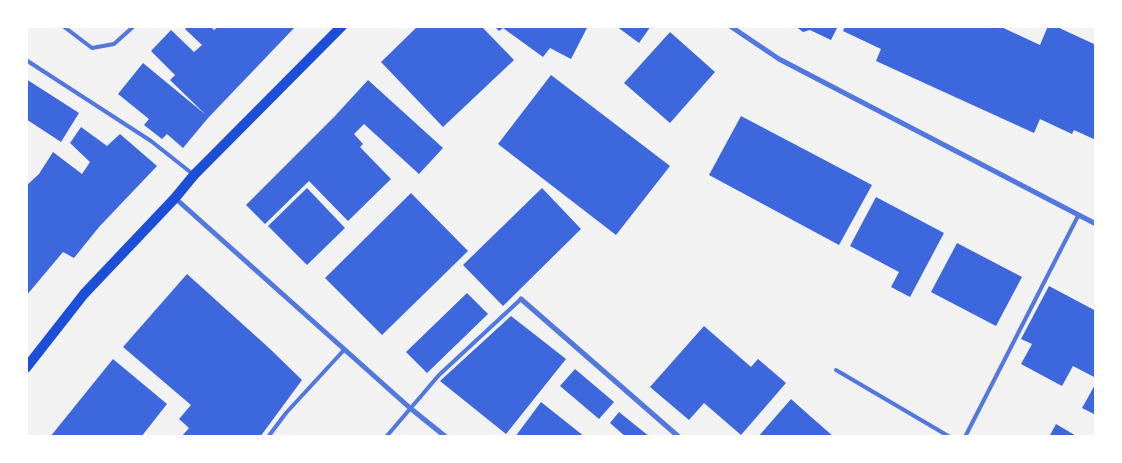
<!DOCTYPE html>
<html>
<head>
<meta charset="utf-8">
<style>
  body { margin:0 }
  #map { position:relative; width:1122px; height:463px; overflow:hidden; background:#f2f2f2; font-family:Bitter,serif }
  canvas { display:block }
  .frame { position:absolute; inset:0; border:28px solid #fff; pointer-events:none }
</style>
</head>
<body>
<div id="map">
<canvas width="1122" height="463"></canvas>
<div class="frame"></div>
</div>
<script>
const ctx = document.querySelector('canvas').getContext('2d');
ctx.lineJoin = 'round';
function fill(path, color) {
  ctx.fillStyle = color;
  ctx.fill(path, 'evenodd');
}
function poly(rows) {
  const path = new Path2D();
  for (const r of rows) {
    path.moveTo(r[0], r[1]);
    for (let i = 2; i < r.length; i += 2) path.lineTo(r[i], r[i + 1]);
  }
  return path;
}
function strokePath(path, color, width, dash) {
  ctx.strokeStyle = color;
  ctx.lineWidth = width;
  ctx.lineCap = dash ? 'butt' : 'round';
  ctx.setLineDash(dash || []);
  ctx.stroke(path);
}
fill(poly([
  [188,26,210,26,214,30,219,26,296,26,208,118,183,148,167,134,162,139,144,125,149,119,118,94,143,63,206,115,170,80,175,75,151,51,171,30,194,52,202,45,185,29],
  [418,26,484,26,483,28,514,60,443,127,381,62],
  [494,26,588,26,571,59,550,48,543,57,503,28,499,31],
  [616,26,651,26,639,43],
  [795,26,838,26,831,40,810,30,803,32],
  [845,26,999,26,1040,45,1048,26,1055,26,1096,45,1096,140,1074,130,1072,134,1040,119,1034,133,876,61,881,49,843,31],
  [670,32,715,72,670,123,624,83],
  [551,75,670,166,616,235,498,144],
  [26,79,79,113,61,142,26,119],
  [368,80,443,148,419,174,364,124,354,134,363,144,360,147,391,179,348,221,309,181,265,224,246,205,335,116],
  [741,116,872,185,839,245,709,175],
  [81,127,107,146,120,134,157,166,99,227,74,258,63,252,26,296,26,186,39,174,53,152,82,174,90,162,70,143],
  [307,188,345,228,307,265,268,226],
  [542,188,581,229,503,306,463,265],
  [411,193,468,251,382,335,325,278],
  [876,197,944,233,910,297,891,287,899,272,850,246],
  [957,243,1022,277,996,326,931,292],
  [187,274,269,348,302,380,260,437,181,437,189,428,179,419,191,405,123,347],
  [1049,286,1096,311,1096,378,1073,366,1062,386,1021,364,1032,344,1021,339],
  [467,293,488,314,427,373,406,352],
  [511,316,566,359,506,434,440,381],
  [704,326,751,367,758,359,786,383,741,435,704,403,689,420,650,387],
  [113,359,167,404,141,437,50,437],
  [575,369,614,402,599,419,560,386],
  [1096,383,1096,415,1082,408],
  [791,399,810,416,834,437,758,437],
  [541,402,585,437,515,437],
  [619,412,650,437,626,437,610,423],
  [1056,424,1078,437,1049,437]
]), '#3d67dc');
strokePath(poly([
  [63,26,92,48,114,44,134,26],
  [26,60,151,141,194,175],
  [836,370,950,437],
  [268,437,286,413,344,350],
  [386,437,439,375,521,299],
  [965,437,1078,216]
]), '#5277de', 4);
strokePath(poly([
  [730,26,779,59,1096,224],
  [175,198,410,408,446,437],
  [521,299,679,437]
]), '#5277de', 5);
strokePath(poly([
  [26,368,84,294,175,198,194,175,342,26]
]), '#1d4ed8', 10);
</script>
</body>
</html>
